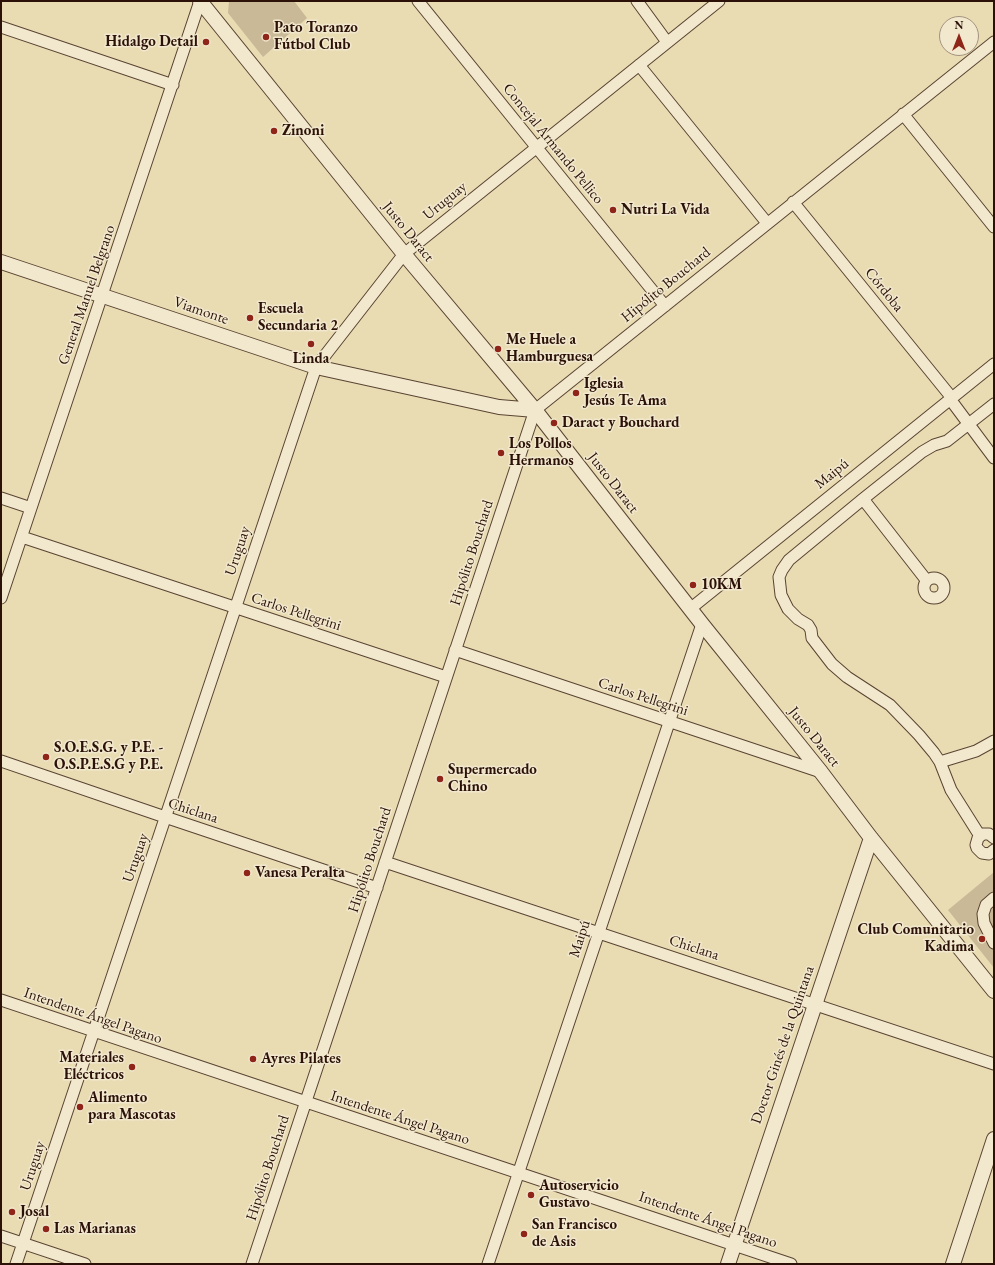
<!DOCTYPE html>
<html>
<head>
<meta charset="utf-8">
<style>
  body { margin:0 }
  #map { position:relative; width:995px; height:1265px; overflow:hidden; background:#e9dcb3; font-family:"EB Garamond",serif }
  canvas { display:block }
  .frame { position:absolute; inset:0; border:2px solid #2b1107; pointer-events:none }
  .north { position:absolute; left:939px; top:16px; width:40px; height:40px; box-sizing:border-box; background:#f1e8ce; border:1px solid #a2927e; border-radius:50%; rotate:0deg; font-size:11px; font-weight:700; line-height:16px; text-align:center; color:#2b1107 }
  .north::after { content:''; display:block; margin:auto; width:14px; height:18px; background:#8f2418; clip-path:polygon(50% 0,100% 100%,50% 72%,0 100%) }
</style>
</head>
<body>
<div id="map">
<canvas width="995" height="1265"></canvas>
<div class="frame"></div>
<div class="north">N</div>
</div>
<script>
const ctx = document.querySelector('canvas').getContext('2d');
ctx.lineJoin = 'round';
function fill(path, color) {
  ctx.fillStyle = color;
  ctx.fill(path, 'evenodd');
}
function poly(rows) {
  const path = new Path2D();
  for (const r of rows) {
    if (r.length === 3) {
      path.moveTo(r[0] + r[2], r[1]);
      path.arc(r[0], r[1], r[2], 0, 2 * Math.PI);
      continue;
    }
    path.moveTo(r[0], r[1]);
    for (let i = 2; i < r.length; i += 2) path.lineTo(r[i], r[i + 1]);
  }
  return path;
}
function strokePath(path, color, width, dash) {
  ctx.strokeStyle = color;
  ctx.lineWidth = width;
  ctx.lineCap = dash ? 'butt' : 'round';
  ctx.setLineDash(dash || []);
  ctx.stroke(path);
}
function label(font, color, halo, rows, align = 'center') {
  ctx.font = font + ' "EB Garamond",serif';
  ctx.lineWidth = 3;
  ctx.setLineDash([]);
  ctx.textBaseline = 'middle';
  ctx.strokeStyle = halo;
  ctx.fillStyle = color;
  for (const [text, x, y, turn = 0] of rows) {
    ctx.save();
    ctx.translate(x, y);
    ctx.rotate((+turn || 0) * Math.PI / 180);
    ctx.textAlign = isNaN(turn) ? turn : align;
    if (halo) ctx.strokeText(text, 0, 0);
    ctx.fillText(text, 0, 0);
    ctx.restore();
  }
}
fill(poly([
  [229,1,294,1,307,18,263,57,228,13],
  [994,872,994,968,948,910]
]), '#c9b996');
const minor = poly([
  [418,1,665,306],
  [637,1,667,42],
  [1,27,173,85],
  [639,65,767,223],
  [903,114,994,227],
  [793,202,952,398],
  [950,399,994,458],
  [1,498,31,508],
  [863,499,927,581],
  [22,537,446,677],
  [934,588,10],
  [1,598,200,1],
  [690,609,994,364],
  [455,650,821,772],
  [1,761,165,817,377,888],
  [940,762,976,751,994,741],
  [980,836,951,790,940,762,934,753,919,735,890,705,847,677,832,664,812,638,811,630,808,625,798,619,788,609,781,595,779,577,782,570,789,560,863,499,922,452,934,445,947,441,994,404],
  [994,838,989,834,983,834,978,838,976,845,977,848,982,853,989,854,994,850],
  [385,862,994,1064],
  [994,898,986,905,983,914,984,923,994,943],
  [1,1000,791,1264],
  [1,1236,85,1264],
  [16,1264,316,367,404,254,719,1],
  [252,1264,535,410,994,42],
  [488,1264,702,624]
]);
const tertiary = poly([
  [200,1,404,254,535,410,702,624,821,772,871,838,994,991],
  [1,262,316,367,499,407,535,410],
  [728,1264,871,838],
  [953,1264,994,1139]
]);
strokePath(minor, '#5a4432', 13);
strokePath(tertiary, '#5a4432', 16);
strokePath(minor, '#f1e8ce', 11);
strokePath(tertiary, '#f1e8ce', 14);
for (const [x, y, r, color] of [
  [266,37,4,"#8f2418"],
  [206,42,4,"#8f2418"],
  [274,131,4,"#8f2418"],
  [613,210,4,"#8f2418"],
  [250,318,4,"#8f2418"],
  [311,344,4,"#8f2418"],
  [498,349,4,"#8f2418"],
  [576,393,4,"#8f2418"],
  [554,423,4,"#8f2418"],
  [501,453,4,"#8f2418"],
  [693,585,4,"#8f2418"],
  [46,757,4,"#8f2418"],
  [440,779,4,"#8f2418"],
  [247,873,4,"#8f2418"],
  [982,939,4,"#8f2418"],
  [253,1059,4,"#8f2418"],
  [132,1067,4,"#8f2418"],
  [80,1107,4,"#8f2418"],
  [531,1195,4,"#8f2418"],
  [12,1212,4,"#8f2418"],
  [46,1229,4,"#8f2418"],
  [524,1234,4,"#8f2418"]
]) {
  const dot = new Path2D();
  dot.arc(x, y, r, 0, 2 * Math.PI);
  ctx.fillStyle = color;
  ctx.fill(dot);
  strokePath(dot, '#f1e8ce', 1.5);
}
label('bold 15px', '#2b1107', '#f1e8ce', [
  ["Pato Toranzo",274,28],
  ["Fútbol Club",274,45],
  ["Hidalgo Detail",198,42,"right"],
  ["Zinoni",282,131],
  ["Nutri La Vida",621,210],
  ["Escuela",258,309],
  ["Secundaria 2",258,326],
  ["Me Huele a",506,340],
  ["Hamburguesa",506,357],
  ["Linda",311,359,"center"],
  ["Iglesia",584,384],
  ["Jesús Te Ama",584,401],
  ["Daract y Bouchard",562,423],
  ["Los Pollos",509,444],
  ["Hermanos",509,461],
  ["10KM",701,585],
  ["S.O.E.S.G. y P.E. -",54,748],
  ["O.S.P.E.S.G y P.E.",54,765],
  ["Supermercado",448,770],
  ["Chino",448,787],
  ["Vanesa Peralta",255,873],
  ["Club Comunitario",974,930,"right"],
  ["Kadima",974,947,"right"],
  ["Materiales",124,1058,"right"],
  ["Eléctricos",124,1075,"right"],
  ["Ayres Pilates",261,1059],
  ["Alimento",88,1098],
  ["para Mascotas",88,1115],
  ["Autoservicio",539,1186],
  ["Gustavo",539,1203],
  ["Josal",20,1212],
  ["San Francisco",532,1225],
  ["de Asis",532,1242],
  ["Las Marianas",54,1229]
], 'left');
label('15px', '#2b1107', '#f1e8ce', [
  ["Concejal Armando Pellico",553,144,51],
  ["Uruguay",445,201,-39],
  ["Justo Daract",408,232,51],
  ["Hipólito Bouchard",666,285,-39],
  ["Córdoba",884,290,51],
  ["General Manuel Belgrano",87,295,-71],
  ["Viamonte",201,311,19],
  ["Maipú",832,474,-39],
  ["Justo Daract",613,483,52],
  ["Uruguay",238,551,-72],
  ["Hipólito Bouchard",472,553,-72],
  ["Carlos Pellegrini",296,612,18],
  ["Carlos Pellegrini",643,697,18],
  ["Justo Daract",814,737,51],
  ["Chiclana",193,811,18],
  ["Uruguay",136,858,-71],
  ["Hipólito Bouchard",370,860,-72],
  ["Maipú",580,939,-72],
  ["Chiclana",694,948,18],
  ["Intendente Ángel Pagano",93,1016,19],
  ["Doctor Ginés de la Quintana",783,1045,-71],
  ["Intendente Ángel Pagano",400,1118,18],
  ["Uruguay",33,1166,-72],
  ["Hipólito Bouchard",268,1168,-72],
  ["Intendente Ángel Pagano",708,1220,19]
]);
</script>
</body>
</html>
